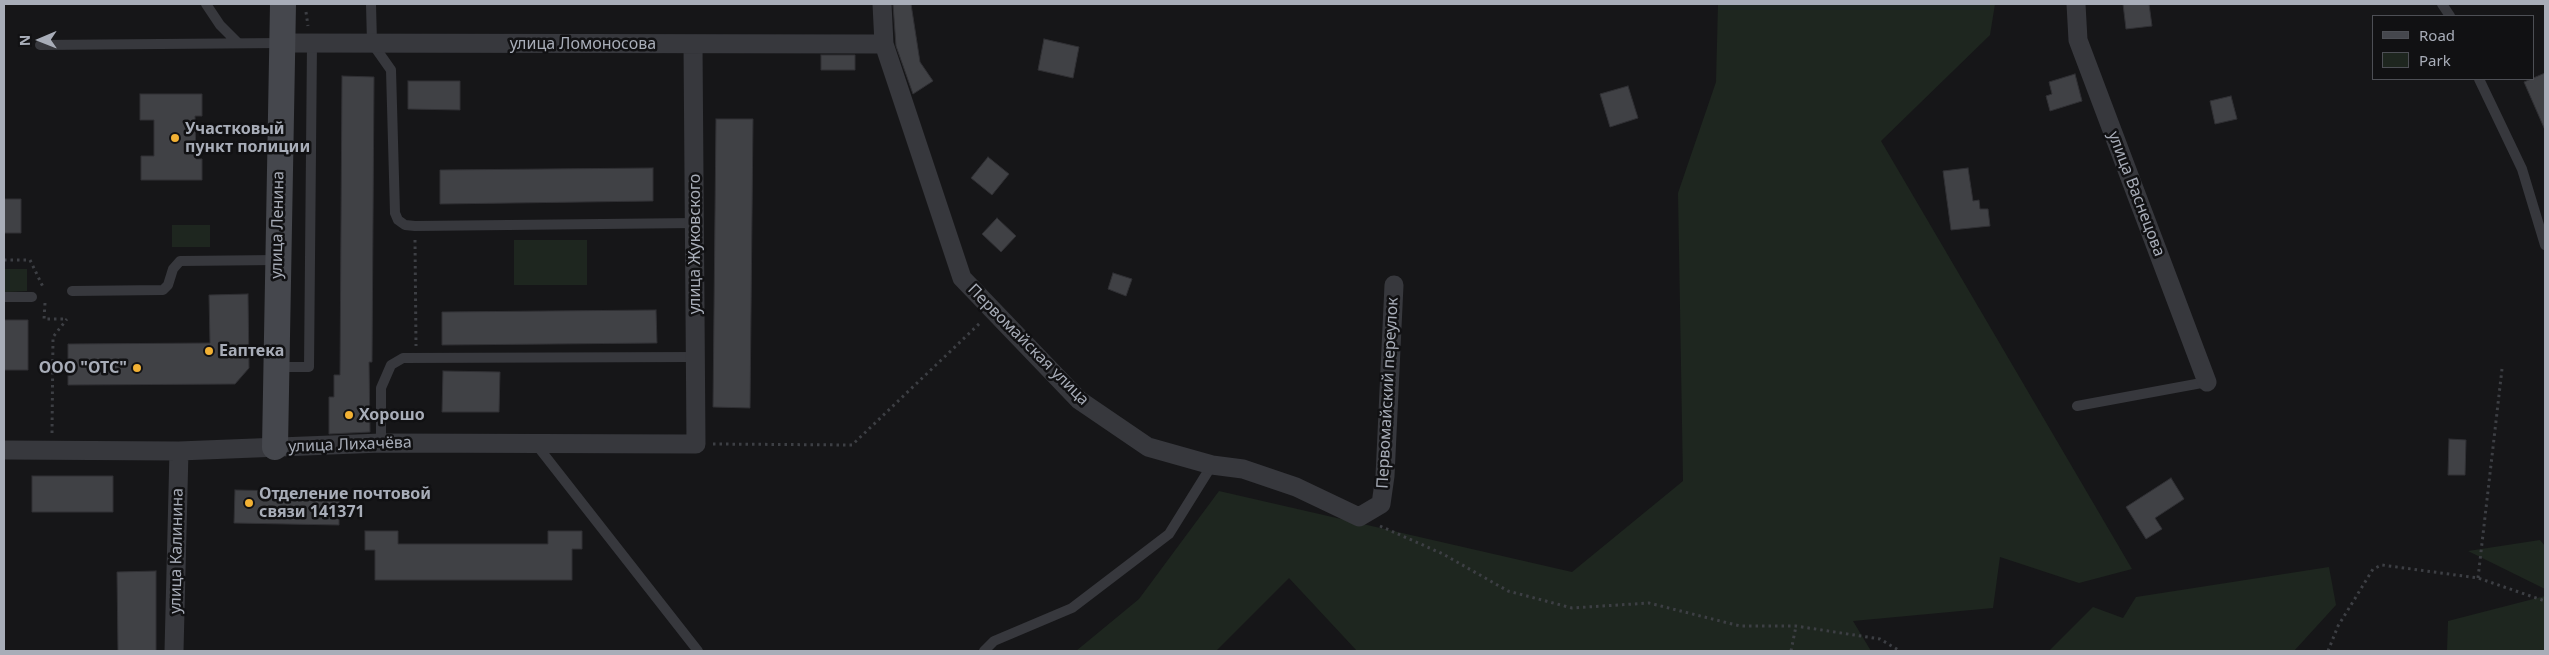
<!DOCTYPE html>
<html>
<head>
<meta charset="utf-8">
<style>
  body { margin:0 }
  #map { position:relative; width:2549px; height:655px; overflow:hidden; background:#161618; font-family:"Noto Sans",sans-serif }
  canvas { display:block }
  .frame { position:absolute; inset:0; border:5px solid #a8adb8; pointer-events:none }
  .legend { position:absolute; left:2372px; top:15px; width:162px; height:65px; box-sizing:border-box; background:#111113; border:1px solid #4d4f55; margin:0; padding:6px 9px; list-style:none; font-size:15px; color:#a8adb8 }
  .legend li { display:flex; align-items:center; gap:10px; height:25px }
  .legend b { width:25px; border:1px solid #4d4f55 }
  .north { position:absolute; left:15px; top:15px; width:50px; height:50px; -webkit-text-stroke:4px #111113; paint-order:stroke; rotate:269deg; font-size:14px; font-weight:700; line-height:20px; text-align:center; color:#a8adb8 }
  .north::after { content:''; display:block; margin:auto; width:18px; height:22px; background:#a8adb8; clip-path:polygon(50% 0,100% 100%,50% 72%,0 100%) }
</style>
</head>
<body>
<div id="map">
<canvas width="2549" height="655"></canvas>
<div class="frame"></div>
<ul class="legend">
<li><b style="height:6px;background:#45474d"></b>Road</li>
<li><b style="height:14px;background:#1e261f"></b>Park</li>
</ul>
<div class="north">N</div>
</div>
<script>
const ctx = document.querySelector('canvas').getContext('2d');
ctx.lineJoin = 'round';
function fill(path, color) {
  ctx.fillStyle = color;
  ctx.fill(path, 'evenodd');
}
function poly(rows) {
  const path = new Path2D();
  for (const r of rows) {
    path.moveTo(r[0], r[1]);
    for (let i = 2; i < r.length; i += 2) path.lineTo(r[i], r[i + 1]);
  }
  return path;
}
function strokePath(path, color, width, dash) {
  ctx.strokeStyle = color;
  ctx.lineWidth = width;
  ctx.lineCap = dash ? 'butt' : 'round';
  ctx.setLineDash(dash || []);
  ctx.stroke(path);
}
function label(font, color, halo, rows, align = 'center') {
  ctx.font = font + ' "Noto Sans",sans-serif';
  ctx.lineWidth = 5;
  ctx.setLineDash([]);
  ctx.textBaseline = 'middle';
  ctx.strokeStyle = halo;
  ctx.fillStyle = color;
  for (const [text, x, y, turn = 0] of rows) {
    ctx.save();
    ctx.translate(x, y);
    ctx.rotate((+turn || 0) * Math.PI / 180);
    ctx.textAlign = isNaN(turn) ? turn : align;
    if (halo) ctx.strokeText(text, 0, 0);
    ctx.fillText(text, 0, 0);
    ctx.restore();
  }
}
fill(poly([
  [1718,4,1995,4,1990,35,1881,141,2132,569,2079,583,2000,557,1993,608,1853,621,1871,651,1357,651,1289,578,1216,651,1076,651,1139,599,1219,491,1572,572,1683,481,1678,193,1716,82],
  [172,225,210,225,210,247,172,247],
  [514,240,587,240,587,285,514,285],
  [4,269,27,269,27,291,4,292],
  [2540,540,2545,546,2545,589,2468,551],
  [2329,567,2336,605,2294,651,2049,651,2093,607,2123,618,2136,597],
  [2545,596,2545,651,2447,651,2448,621]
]), '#1e261f');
const building = poly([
  [893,4,911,4,920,62,933,81,913,94,896,46,893,4],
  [2123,4,2149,4,2152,26,2126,29,2123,4],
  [1044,39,1079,47,1073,78,1038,70,1044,39],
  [821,55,855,55,855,70,821,70,821,55],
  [2545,73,2545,130,2524,82,2545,73],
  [2075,74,2082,101,2050,111,2046,96,2052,94,2049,82,2075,74],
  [342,76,374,77,372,362,369,362,370,432,329,434,329,397,334,397,334,375,340,375,342,76],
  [408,81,460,81,460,110,408,109,408,81],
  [1628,86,1638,118,1610,127,1600,94,1628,86],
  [140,94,202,94,202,116,195,116,196,159,202,159,202,180,141,180,141,156,154,156,154,120,140,120,140,94],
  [2231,96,2237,119,2215,124,2210,101,2231,96],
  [716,119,753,119,750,408,713,407,716,119],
  [988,157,1009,174,992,195,971,178,988,157],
  [653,168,653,201,440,204,440,170,653,168],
  [1968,168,1973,201,1979,200,1980,209,1988,209,1990,226,1951,230,1943,171,1968,168],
  [4,199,21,199,21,233,4,233,4,199],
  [997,218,1016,236,1001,252,982,234,997,218],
  [1113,273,1132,279,1126,296,1108,289,1113,273],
  [248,294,249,368,235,384,68,385,68,344,210,343,209,295,248,294],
  [656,310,657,343,442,345,442,312,656,310],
  [4,320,28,320,28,370,4,370,4,320],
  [443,371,500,372,499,412,442,412,443,371],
  [2449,439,2466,440,2465,475,2448,475,2449,439],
  [32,476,113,476,113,512,32,512,32,476],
  [2171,478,2184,499,2155,518,2162,529,2146,539,2126,507,2171,478],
  [235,490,339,492,339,525,234,523,235,490],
  [365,531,398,531,398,544,548,544,548,531,582,531,582,549,572,549,572,580,375,580,375,550,365,550,365,531],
  [156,571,156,651,118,651,117,572,156,571]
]);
fill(building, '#404145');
strokePath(building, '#303034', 1);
strokePath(poly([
  [306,12,308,26],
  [415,240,416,346],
  [4,260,30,260,44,289],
  [45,303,44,319,67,319],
  [52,433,53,337,67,319],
  [713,444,852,445,980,323],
  [1380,526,1443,554,1508,591,1572,608,1649,603,1740,626,1796,626,1880,639,1900,651],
  [2478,578,2502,369],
  [1791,651,1796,626],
  [2328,651,2338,626,2351,605,2373,569,2382,565,2478,578,2545,601]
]), '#3d3f44', 3, [2.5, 4]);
strokePath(poly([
  [206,4,220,25,238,43],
  [371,4,372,43,391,70,395,213,398,220,405,225,415,226,695,223],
  [2442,4,2450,16],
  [40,45,281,43],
  [2479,79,2522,169,2545,245],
  [72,291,163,290,168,285,173,269,180,261,277,260],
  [4,297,32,297],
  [277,367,309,367,312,43],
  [2077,406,2207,382],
  [381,443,381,388,391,365,403,358,696,357],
  [535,443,698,651],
  [984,651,994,641,1072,608,1169,534,1212,465]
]), '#37383d', 10);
strokePath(poly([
  [882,4,884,44,962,278,1079,400,1148,447,1212,465,1243,469,1296,487,1359,517,1381,504,1385,476,1394,285],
  [2076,4,2078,40,2207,382],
  [282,43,884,44],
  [4,450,179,451,381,443,696,444,693,44],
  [174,651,179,451]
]), '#37383d', 19);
strokePath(poly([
  [275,447,283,4]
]), '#45474d', 26);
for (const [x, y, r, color] of [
  [175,138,5,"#f2b134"],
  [209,351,5,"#f2b134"],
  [137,368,5,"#f2b134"],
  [349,415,5,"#f2b134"],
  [249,503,5,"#f2b134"]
]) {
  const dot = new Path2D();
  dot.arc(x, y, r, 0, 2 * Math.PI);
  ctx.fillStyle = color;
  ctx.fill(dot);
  strokePath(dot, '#111113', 2);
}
label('16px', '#a8adb8', '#111113', [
  ["улица Ломоносова",583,44],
  ["улица Васнецова",2136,194,69],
  ["улица Ленина",278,225,-89],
  ["улица Жуковского",695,244,-90],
  ["Первомайская улица",1028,345,45],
  ["Первомайский переулок",1388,393,-87],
  ["улица Лихачёва",350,445,-2],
  ["улица Калинина",177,551,-89]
]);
label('bold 16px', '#a8adb8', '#111113', [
  ["Участковый",185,129],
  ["пункт полиции",185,147],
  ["Еаптека",219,351],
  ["ООО \"ОТС\"",127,368,"right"],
  ["Хорошо",359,415],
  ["Отделение почтовой",259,494],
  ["связи 141371",259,512]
], 'left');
</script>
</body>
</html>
